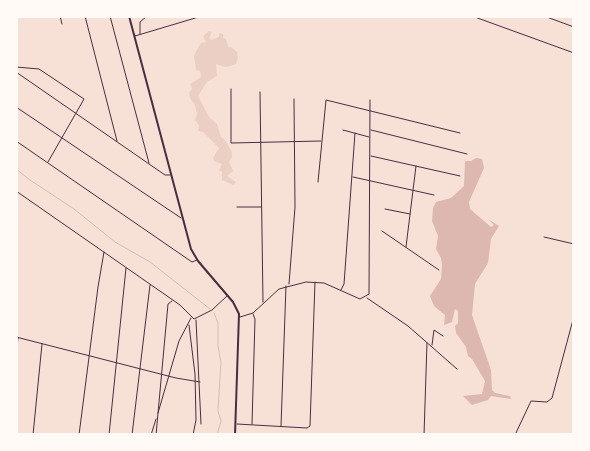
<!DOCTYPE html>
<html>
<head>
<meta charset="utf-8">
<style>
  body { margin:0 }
  #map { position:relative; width:590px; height:451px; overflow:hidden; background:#f7e1d7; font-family:"Alegreya Sans",sans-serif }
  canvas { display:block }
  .frame { position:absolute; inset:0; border:18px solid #fffaf5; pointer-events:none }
</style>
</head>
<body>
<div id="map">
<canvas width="590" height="451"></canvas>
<div class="frame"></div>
</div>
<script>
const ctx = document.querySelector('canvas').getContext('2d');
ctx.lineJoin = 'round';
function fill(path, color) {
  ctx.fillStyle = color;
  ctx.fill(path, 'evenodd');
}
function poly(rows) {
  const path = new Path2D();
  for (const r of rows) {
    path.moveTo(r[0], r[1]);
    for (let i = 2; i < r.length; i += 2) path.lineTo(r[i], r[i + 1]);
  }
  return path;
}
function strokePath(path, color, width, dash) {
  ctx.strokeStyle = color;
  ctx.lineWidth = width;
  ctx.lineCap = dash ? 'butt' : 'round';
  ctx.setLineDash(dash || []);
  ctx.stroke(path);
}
fill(poly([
  [209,31,212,32,209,38,211,40,219,37,219,33,223,34,223,38,226,39,229,48,231,47,237,52,238,58,236,64,231,66,225,67,216,64,217,76,207,82,198,96,209,117,217,124,221,137,225,140,232,152,232,157,229,162,233,171,227,176,236,182,233,185,222,180,222,172,219,170,222,164,214,161,213,158,219,148,203,132,198,131,199,126,195,120,197,114,195,105,190,98,189,92,192,89,190,84,201,77,200,71,196,70,194,55,201,43,206,42,203,36]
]), '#ebcfc5');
fill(poly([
  [476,158,482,159,484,168,469,202,470,209,491,227,494,225,488,219,499,226,491,239,488,263,475,284,472,315,491,370,492,390,495,393,510,396,511,399,491,396,488,400,472,405,463,396,482,394,485,381,472,359,468,356,466,347,456,333,455,326,458,323,458,311,455,309,452,322,444,325,445,315,434,306,430,296,441,279,442,265,441,258,436,249,438,236,432,221,433,208,436,202,451,198,464,186,465,161,471,161]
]), '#dcb8b0');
strokePath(poly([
  [16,169,30,180,74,209,115,242,150,262,210,309],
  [214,313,218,323,218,346,221,362,218,411,221,421,217,435]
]), '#dcb8b0', 1);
strokePath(poly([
  [60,16,62,24],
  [85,16,117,141],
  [110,16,149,163],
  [472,16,574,53],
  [544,16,574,27],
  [140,34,140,22,147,16],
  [135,36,202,16],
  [16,67,39,69,84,99,48,162],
  [16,72,165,175,170,175],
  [231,89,231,143,321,141],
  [260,92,263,302],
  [16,107,181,218],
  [343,130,369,137],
  [371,130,467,154],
  [16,141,192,262,197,260],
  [371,156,460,176],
  [353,177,434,195],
  [318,182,326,100,460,133],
  [16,191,180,305,194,319,212,310,227,296],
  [237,207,261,207],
  [385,209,410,214],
  [382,231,439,270],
  [544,237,574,244],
  [406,247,416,166],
  [289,284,295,207,294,99],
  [341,290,344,284,355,133],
  [367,298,408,326,457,369],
  [240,317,253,313,279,289,306,282,324,283,360,299,369,294,370,100],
  [196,320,201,424],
  [189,325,195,374,196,420,193,435],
  [16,337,176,378,200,382],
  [432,345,434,330,443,336],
  [16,357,18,338],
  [158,413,179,341,191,318],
  [237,424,307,428,310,426,315,282],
  [252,424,255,319,253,314],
  [281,426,286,286],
  [33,435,42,344],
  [79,435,98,287,104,252],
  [109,435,126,268],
  [132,435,150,285],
  [151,435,156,419],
  [156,435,168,304,172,301],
  [424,435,427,343],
  [515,435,531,401,547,402,552,398,574,316]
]), '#4a2c40', 1);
strokePath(poly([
  [129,16,191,249,198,261,233,302,239,314,235,435]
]), '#4a2c40', 2);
</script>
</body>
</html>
